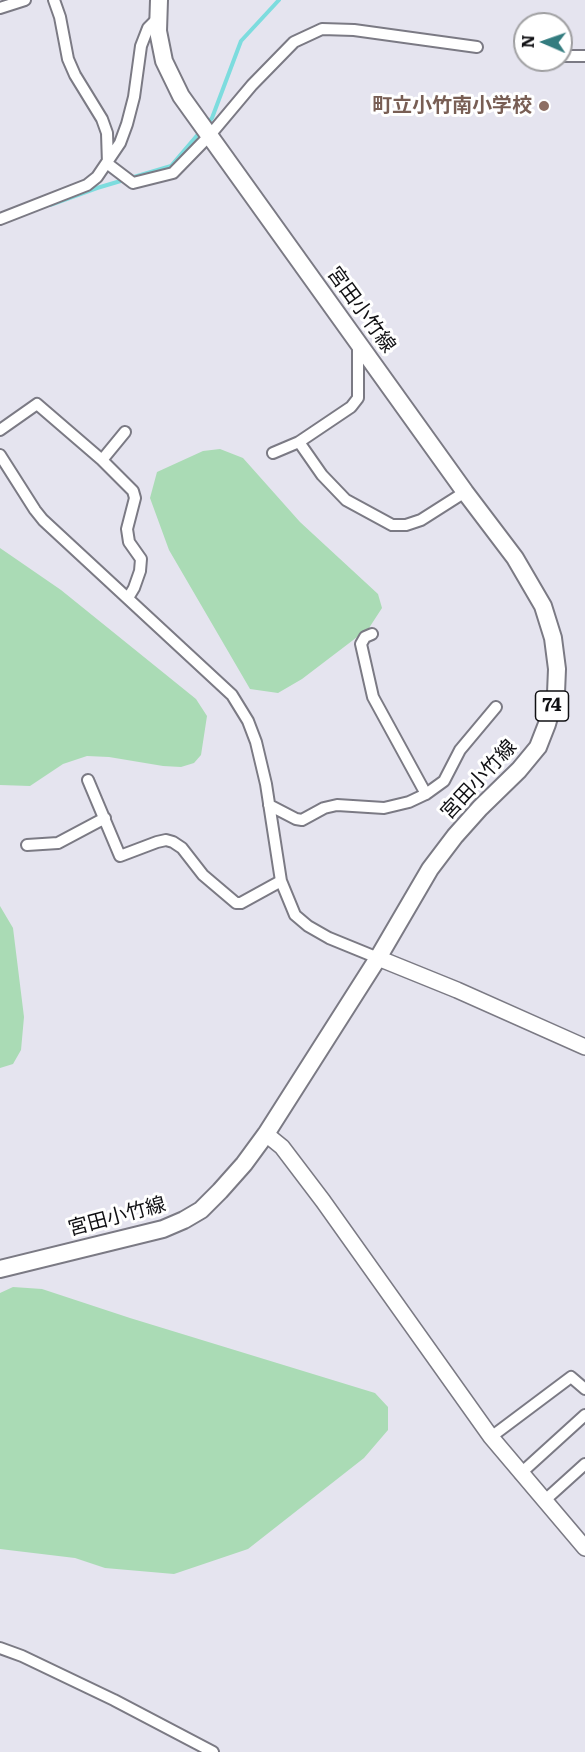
<!DOCTYPE html>
<html>
<head>
<meta charset="utf-8">
<style>
  body { margin:0 }
  #map { position:relative; width:585px; height:1752px; overflow:hidden; background:#e5e4ef; font-family:Literata,serif }
  canvas { display:block }
  .north { position:absolute; left:513px; top:12px; width:60px; height:60px; box-sizing:border-box; background:#fff; border:2px solid #9f9fa1; border-radius:50%; rotate:272deg; font-size:16px; font-weight:700; line-height:24px; text-align:center; color:#101013 }
  .north::after { content:''; display:block; margin:auto; width:21px; height:27px; background:#337c7f; clip-path:polygon(50% 0,100% 100%,50% 72%,0 100%) }
</style>
</head>
<body>
<div id="map">
<canvas width="585" height="1752"></canvas>
<div class="north">N</div>
</div>
<script>
const ctx = document.querySelector('canvas').getContext('2d');
ctx.lineJoin = 'round';
function fill(path, color) {
  ctx.fillStyle = color;
  ctx.fill(path, 'evenodd');
}
function poly(rows) {
  const path = new Path2D();
  for (const r of rows) {
    path.moveTo(r[0], r[1]);
    for (let i = 2; i < r.length; i += 2) path.lineTo(r[i], r[i + 1]);
  }
  return path;
}
function strokePath(path, color, width, dash) {
  ctx.strokeStyle = color;
  ctx.lineWidth = width;
  ctx.lineCap = dash ? 'butt' : 'round';
  ctx.setLineDash(dash || []);
  ctx.stroke(path);
}
function label(font, color, halo, rows, align = 'center') {
  ctx.font = font + ' Literata,"Noto Sans JP",serif';
  ctx.lineWidth = 6;
  ctx.setLineDash([]);
  ctx.textBaseline = 'middle';
  ctx.strokeStyle = halo;
  ctx.fillStyle = color;
  for (const [text, x, y, turn = 0] of rows) {
    ctx.save();
    ctx.translate(x, y);
    ctx.rotate((+turn || 0) * Math.PI / 180);
    ctx.textAlign = isNaN(turn) ? turn : align;
    if (halo) ctx.strokeText(text, 0, 0);
    ctx.fillText(text, 0, 0);
    ctx.restore();
  }
}
fill(poly([
  [220,449,243,458,300,522,378,594,382,608,369,628,302,679,278,693,250,689,169,550,150,498,157,472,203,451],
  [0,548,61,590,196,699,207,716,201,755,194,763,181,767,163,766,109,757,87,756,63,764,30,786,0,785],
  [0,906,13,928,24,1017,21,1050,13,1064,0,1068],
  [13,1287,42,1289,130,1318,375,1393,388,1407,388,1430,364,1458,248,1549,174,1574,105,1568,75,1558,0,1549,0,1293]
]), '#aadbb5');
strokePath(poly([
  [207,124,212,118,241,41,279,0],
  [50,205,97,188,171,166,200,132]
]), '#7ddcde', 4);
const street = poly([
  [54,0,60,17,68,59,75,75,102,119,107,133,108,164,133,183,173,173,210,135,252,85,294,42,322,29,354,30,477,47],
  [0,8,25,0],
  [561,56,585,56],
  [547,62,550,60],
  [0,219,87,185,97,177,120,143,127,124,134,97,141,46,148,28,158,18],
  [0,430,37,404,102,460,133,491,135,498,127,529,129,542,141,559,140,571,134,588,128,598],
  [299,442,351,407,358,398,358,343],
  [273,453,299,442,322,475,346,500,392,525,406,525,421,520,465,492],
  [0,455,35,510,43,520,232,695,248,721,256,742,266,784,281,881,295,915,308,926,329,938,378,958],
  [102,460,125,432],
  [372,634,365,637,361,644,373,697,426,794],
  [88,780,120,856,157,842,166,840,173,842,182,848,203,875,236,903,241,903,281,881],
  [269,805,296,819,302,820,324,808,337,805,384,808,409,802,426,794,444,781,460,750,496,707],
  [27,845,58,843,105,818],
  [491,1437,571,1377,585,1389],
  [520,1474,585,1415],
  [544,1501,585,1464],
  [0,1648,22,1656,114,1700,213,1752]
]);
const secondary = poly([
  [378,958,457,990,585,1047],
  [266,1134,282,1147,323,1201,491,1437,585,1548]
]);
const primary = poly([
  [0,1269,163,1229,184,1220,201,1210,220,1191,244,1164,266,1134,378,958,430,869,455,836,480,808,519,770,538,747,547,724,556,693,557,669,553,638,543,606,515,558,465,492,181,96,164,61,158,31,159,0]
]);
strokePath(street, '#7b7a84', 14);
strokePath(secondary, '#7b7a84', 18);
strokePath(primary, '#7b7a84', 20);
strokePath(street, '#fff', 10);
strokePath(secondary, '#fff', 15);
strokePath(primary, '#fff', 16);
for (const [x, y, r, color] of [
  [544,106,6,"#8d6e63"]
]) {
  const dot = new Path2D();
  dot.arc(x, y, r, 0, 2 * Math.PI);
  ctx.fillStyle = color;
  ctx.fill(dot);
  strokePath(dot, '#fff', 2);
}
for (const [x, y, w] of [
  [552,706,33]
]) {
  const box = new Path2D();
  box.roundRect(x - w / 2, y - 15, w, 30, 4.5);
  ctx.fillStyle = '#fff';
  ctx.fill(box);
  strokePath(box, '#101013', 1.5);
}
label('bold 18px', '#101013', null, [
  ["74",552,706]
]);
label('bold 20px', '#785e54', '#fff', [
  ["町立小竹南小学校",532,106]
], 'right');
label('20px', '#101013', '#fff', [
  ["宮田小竹線",361,310,54],
  ["宮田小竹線",479,780,-47],
  ["宮田小竹線",117,1217,-15]
]);
</script>
</body>
</html>
